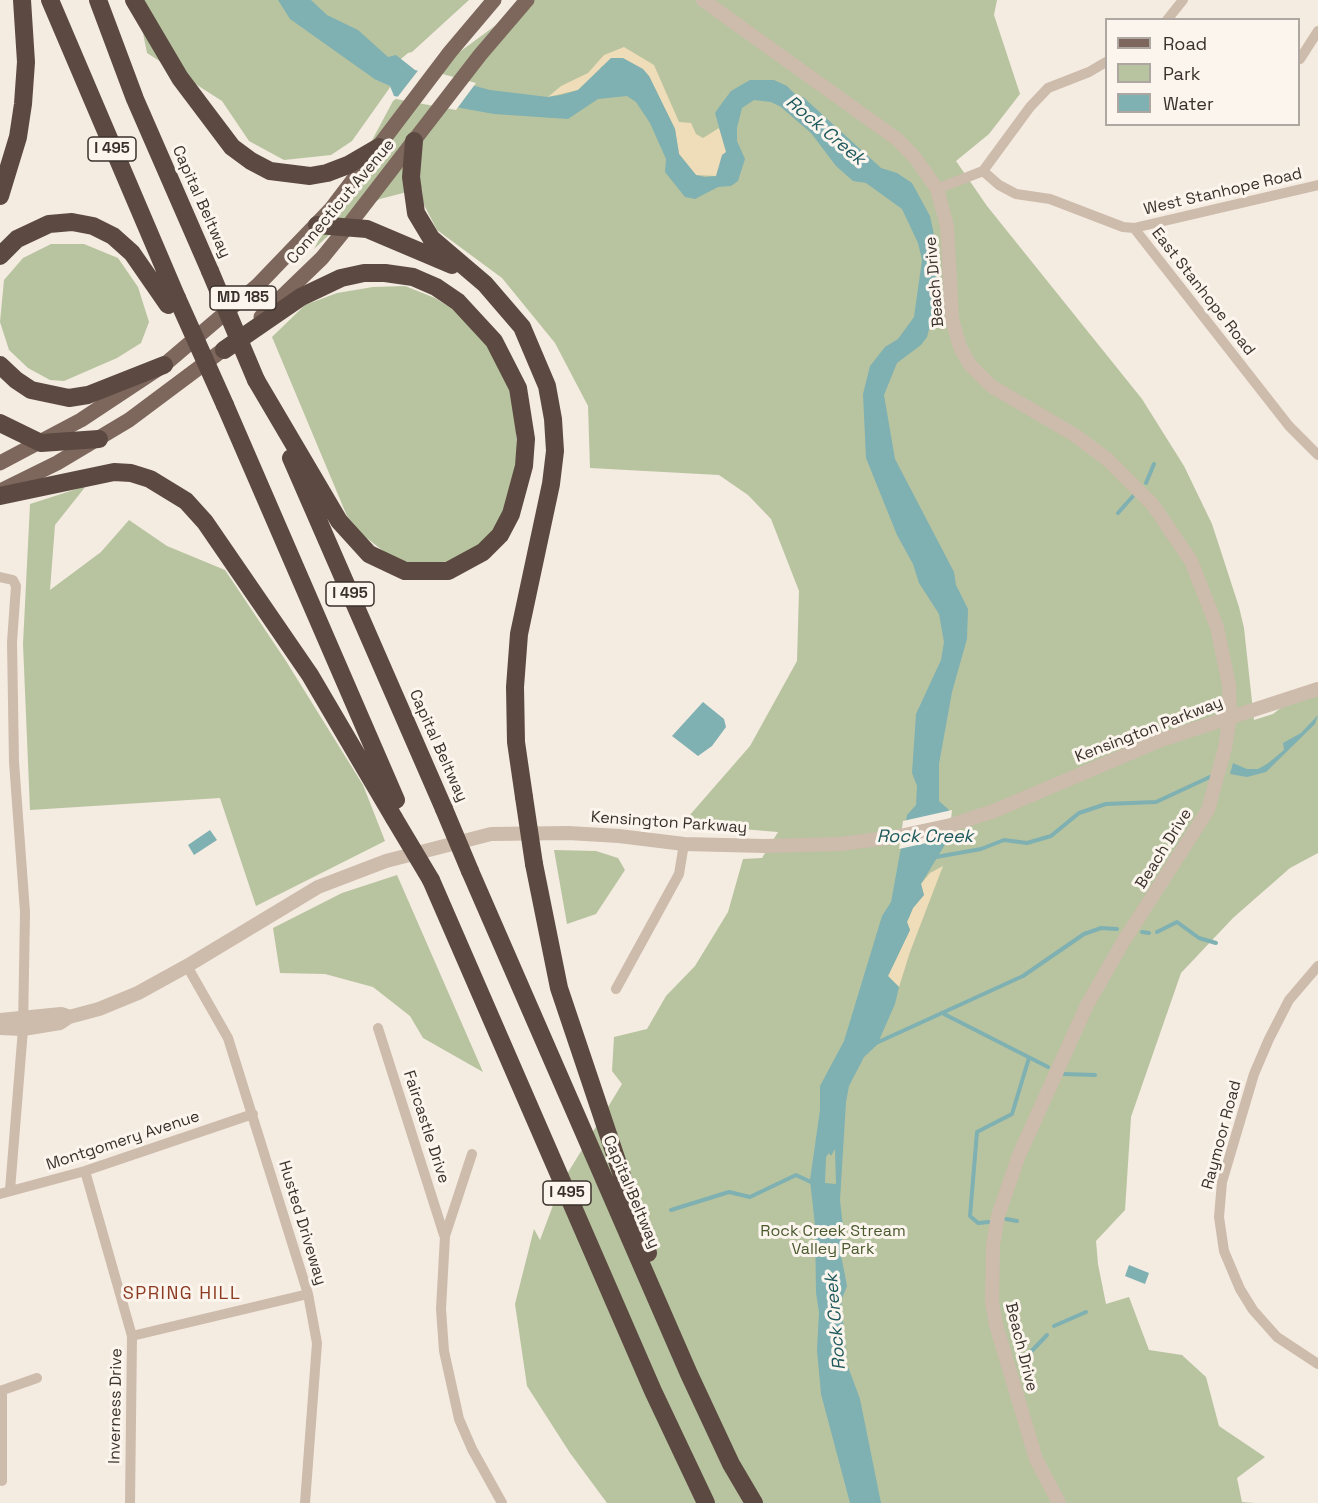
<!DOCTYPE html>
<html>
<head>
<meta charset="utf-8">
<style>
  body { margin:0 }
  #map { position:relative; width:1318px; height:1503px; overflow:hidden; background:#f4ebe1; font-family:"Space Grotesk",sans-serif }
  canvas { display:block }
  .legend { position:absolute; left:1105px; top:18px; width:195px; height:108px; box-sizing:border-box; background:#fbf5ee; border:2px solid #aea6a0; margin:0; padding:8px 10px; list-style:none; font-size:18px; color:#3b302b }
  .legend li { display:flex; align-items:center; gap:12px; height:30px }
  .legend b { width:30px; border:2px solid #aea6a0 }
</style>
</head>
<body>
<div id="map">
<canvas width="1318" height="1503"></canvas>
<ul class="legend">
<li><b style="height:8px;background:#7d675c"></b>Road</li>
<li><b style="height:16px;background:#b8c4a0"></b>Park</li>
<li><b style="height:16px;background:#7fb0b2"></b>Water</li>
</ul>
</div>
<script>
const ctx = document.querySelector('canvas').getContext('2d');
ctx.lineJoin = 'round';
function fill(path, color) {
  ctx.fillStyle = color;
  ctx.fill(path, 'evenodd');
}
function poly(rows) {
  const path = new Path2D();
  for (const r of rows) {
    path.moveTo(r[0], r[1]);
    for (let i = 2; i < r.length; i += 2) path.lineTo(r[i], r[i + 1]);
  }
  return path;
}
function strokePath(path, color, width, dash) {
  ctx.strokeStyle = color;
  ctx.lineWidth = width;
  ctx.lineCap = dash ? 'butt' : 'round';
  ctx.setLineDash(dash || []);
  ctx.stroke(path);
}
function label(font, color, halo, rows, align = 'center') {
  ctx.font = font + ' "Space Grotesk",sans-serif';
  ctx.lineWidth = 6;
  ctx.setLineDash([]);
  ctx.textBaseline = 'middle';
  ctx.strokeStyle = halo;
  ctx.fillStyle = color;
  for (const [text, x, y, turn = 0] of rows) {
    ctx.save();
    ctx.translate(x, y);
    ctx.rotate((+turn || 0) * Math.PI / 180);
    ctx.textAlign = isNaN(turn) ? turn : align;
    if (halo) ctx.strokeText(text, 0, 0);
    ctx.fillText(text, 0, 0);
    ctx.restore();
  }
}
fill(poly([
  [143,0,469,0,412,52,408,53,376,80,391,86,352,141,331,155,284,160,249,141,222,101,147,53,140,18],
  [530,0,997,0,994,15,1020,94,989,134,956,161,987,206,1142,399,1184,466,1212,524,1239,607,1244,628,1254,720,1273,714,1287,703,1318,695,1318,853,1290,868,1233,918,1181,973,1131,1117,1125,1210,1096,1241,1098,1264,1106,1304,1129,1297,1149,1350,1182,1355,1206,1377,1219,1426,1265,1457,1237,1478,1242,1502,1255,1503,607,1503,570,1453,527,1386,515,1304,534,1229,540,1240,561,1184,622,1084,612,1071,614,1037,647,1029,666,996,695,966,728,912,743,859,762,858,778,832,682,824,750,746,797,661,799,591,771,519,748,495,719,475,590,468,588,406,555,343,502,278,437,230,423,203,422,188,380,199,349,216,314,249,393,101],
  [51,244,84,244,118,258,138,287,149,322,141,343,117,358,64,381,50,380,28,368,9,350,0,322,4,280,23,258],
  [405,286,435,298,465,317,494,347,513,384,519,473,506,516,485,543,453,564,416,567,392,558,363,535,347,516,272,337,305,305,337,293,373,287],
  [86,486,55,525,50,590,101,552,129,520,167,546,225,570,286,661,363,785,385,841,256,906,220,798,30,810,23,644,30,504],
  [554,850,596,851,618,858,625,870,596,914,567,924],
  [397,875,483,1072,423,1038,410,1016,373,987,325,974,280,973,273,928,342,893]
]), '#b8c4a0');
fill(poly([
  [624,47,654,65,679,122,691,123,696,134,703,138,719,128,727,152,716,176,696,175,679,154,675,129,649,76,602,66,598,73,578,90,548,97,561,86,588,73,604,55],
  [943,866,910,952,899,987,888,976,910,930,907,922,913,908,924,895,921,884,930,873]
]), '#efdcb8');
fill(poly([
  [278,0,311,0,327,15,358,30,388,57,396,55,415,70,490,90,548,97,561,95,578,90,611,58,623,58,643,69,649,76,675,129,679,154,696,175,705,177,716,176,722,155,726,152,715,113,722,103,731,91,750,80,774,80,787,86,798,97,803,97,881,168,897,173,912,183,930,216,938,253,935,307,927,337,921,345,897,363,884,395,895,459,954,572,956,585,968,609,967,639,952,692,939,764,939,801,949,810,946,843,921,884,924,895,913,908,907,922,910,930,888,976,899,987,895,1004,877,1045,864,1057,849,1086,846,1102,840,1200,843,1227,841,1255,847,1286,841,1301,847,1364,860,1399,881,1503,850,1503,821,1394,817,1350,819,1312,816,1293,815,1225,810,1180,820,1110,820,1086,844,1041,882,916,891,902,907,815,916,805,917,786,912,773,916,714,941,660,944,642,939,614,919,583,913,564,897,535,866,458,863,394,870,366,885,347,898,339,914,317,922,260,918,243,902,209,866,183,853,181,836,166,811,133,781,107,771,102,754,100,742,108,737,128,737,141,745,159,738,181,731,186,718,187,695,199,685,197,665,172,666,159,650,123,636,102,627,96,598,99,568,119,494,114,394,96,390,86,376,80,290,19],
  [835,1149,836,1184,825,1183,826,1157,829,1153,831,1156],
  [703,702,724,719,726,727,712,746,698,756,672,736],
  [1318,715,1315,724,1266,772,1247,777,1230,774,1233,763,1247,769,1258,769,1267,764,1284,750,1283,743,1301,733],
  [210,830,217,840,194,855,188,845],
  [1129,1265,1149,1273,1145,1284,1125,1276]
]), '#7fb0b2');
fill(poly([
  [420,68,476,83,456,110,396,99],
  [952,810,949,838,899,849,903,821]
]), '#f4ebe1');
strokePath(poly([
  [1146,483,1154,464],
  [1118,513,1134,495],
  [936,857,981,849,1004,840,1027,843,1051,836,1079,813,1106,804,1156,802,1212,776],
  [1142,932,1149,933],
  [1157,932,1177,922,1199,938,1216,943],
  [944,1014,1048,1067],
  [874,1044,1023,976,1084,934,1101,928,1117,929],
  [1063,1074,1095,1075],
  [671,1210,729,1192,750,1197,796,1175,813,1183],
  [1006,1219,1017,1221],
  [989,1222,978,1223,970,1216,977,1132,1012,1114,1029,1058],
  [1054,1326,1086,1312],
  [1025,1372,1024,1359,1047,1335]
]), '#7fb0b2', 4);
strokePath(poly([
  [1167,20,1183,0],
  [1300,59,1318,31],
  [983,171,1030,107,1048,88,1089,72,1106,62],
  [937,189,983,171,999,185,1016,194,1050,199,1123,227,1134,228,1289,426,1318,455],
  [1134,228,1318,185],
  [0,577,13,580,16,586,12,642,14,762,25,912,23,1029,10,1190],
  [187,966,228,1038,308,1294,317,1343,305,1503],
  [1318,966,1289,1000,1269,1039,1254,1074,1222,1182,1219,1217,1224,1251,1240,1289,1253,1310,1277,1337,1318,1364],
  [616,989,679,874,684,844],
  [378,1028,444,1235],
  [472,1154,445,1236,441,1309,444,1351,459,1419,472,1449,502,1503],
  [85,1171,132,1336,130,1503],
  [0,1194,85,1171,253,1114],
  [132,1336,308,1294],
  [0,1391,37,1378],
  [2,1481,2,1390]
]), '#cdbbac', 10);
strokePath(poly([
  [703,0,898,140,916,159,937,189,947,226,952,319,960,347,970,365,991,386,1073,434,1107,459,1153,505,1191,561,1217,627,1229,685,1230,716,1225,748,1208,810,1123,942,1087,1005,1019,1155,998,1216,993,1245,992,1302,996,1325,1036,1459,1059,1503],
  [0,1020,61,1014,67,1016],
  [0,1028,23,1029,60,1023,69,1017,99,1009,138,993,187,966,318,887,386,861,491,834,568,833,619,836,684,844,765,846,840,844,895,837,951,825,994,811,1161,740,1318,689]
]), '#cdbbac', 14);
strokePath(poly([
  [261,317,322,258,348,226,480,55,527,0],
  [0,463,81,420,164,365,258,285,331,209,450,52,494,0],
  [0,491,57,463,129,420,232,343]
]), '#7d675c', 15);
strokePath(poly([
  [50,0,177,298],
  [98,0,135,99,210,271],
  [134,0,180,78,232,147,251,161,270,171,310,176,327,173,348,165,379,147],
  [414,141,411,177,416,213,431,238,485,284,522,327,547,386,553,419,555,451,551,484,519,634,515,687,516,742,524,797],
  [0,196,18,137,23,104,26,62,22,0],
  [317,225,367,229,452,265],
  [0,256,17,239,49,224,72,222,93,226,113,236,132,253,168,305],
  [224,350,301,297,341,278,364,273,385,273,413,277,436,287,458,302,494,341,518,388,526,439,524,466,511,514,500,535,483,552,448,571,405,571,369,554,339,521,256,380],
  [0,365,16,380,31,390,69,398,88,395,164,365],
  [225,405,396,800],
  [0,423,41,443,99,439],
  [291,458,444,809],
  [0,496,114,472,131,473,150,479,186,501,205,522,310,675,394,818],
  [534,864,559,988,648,1253],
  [470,871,689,1374,731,1464,754,1503],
  [431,880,653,1391,706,1503]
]), '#5c4a42', 18);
strokePath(poly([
  [210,271,256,380],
  [177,298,225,405],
  [524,797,534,864],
  [444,809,470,871],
  [394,818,431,880]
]), '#5c4a42', 18);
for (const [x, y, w] of [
  [112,149,48],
  [243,298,66],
  [350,594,48],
  [567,1193,48]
]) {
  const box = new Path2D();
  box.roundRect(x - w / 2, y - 12, w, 24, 4.5);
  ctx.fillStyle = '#fbf5ee';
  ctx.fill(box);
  strokePath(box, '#3b302b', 1.5);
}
label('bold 15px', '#3b302b', null, [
  ["I 495",112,149],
  ["MD 185",243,298],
  ["I 495",350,594],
  ["I 495",567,1193]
]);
label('16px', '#3b302b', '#fbf5ee', [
  ["West Stanhope Road",1223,192,-13],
  ["Capital Beltway",201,202,66],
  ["Connecticut Avenue",341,202,-50],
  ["Beach Drive",935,282,-95],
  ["East Stanhope Road",1203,292,52],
  ["Kensington Parkway",1149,730,-21],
  ["Capital Beltway",438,746,66],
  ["Kensington Parkway",669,823,4],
  ["Beach Drive",1164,849,-58],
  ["Faircastle Drive",426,1127,72],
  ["Raymoor Road",1222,1135,-75],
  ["Montgomery Avenue",123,1141,-18],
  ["Capital Beltway",631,1192,67],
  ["Husted Driveway",302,1223,73],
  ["Beach Drive",1021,1347,76],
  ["Inverness Drive",116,1406,-89]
]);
label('16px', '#4a5a2e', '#fbf5ee', [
  ["Rock Creek Stream",833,1232],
  ["Valley Park",833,1250]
]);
label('italic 18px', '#1f5a5e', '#fbf5ee', [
  ["Rock Creek",825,131,40],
  ["Rock Creek",925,837],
  ["Rock Creek",836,1322,-95]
]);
ctx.letterSpacing = '1.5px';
label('18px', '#8c3b22', '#fbf5ee', [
  ["SPRING HILL",182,1294]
]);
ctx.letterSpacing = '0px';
</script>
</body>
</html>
